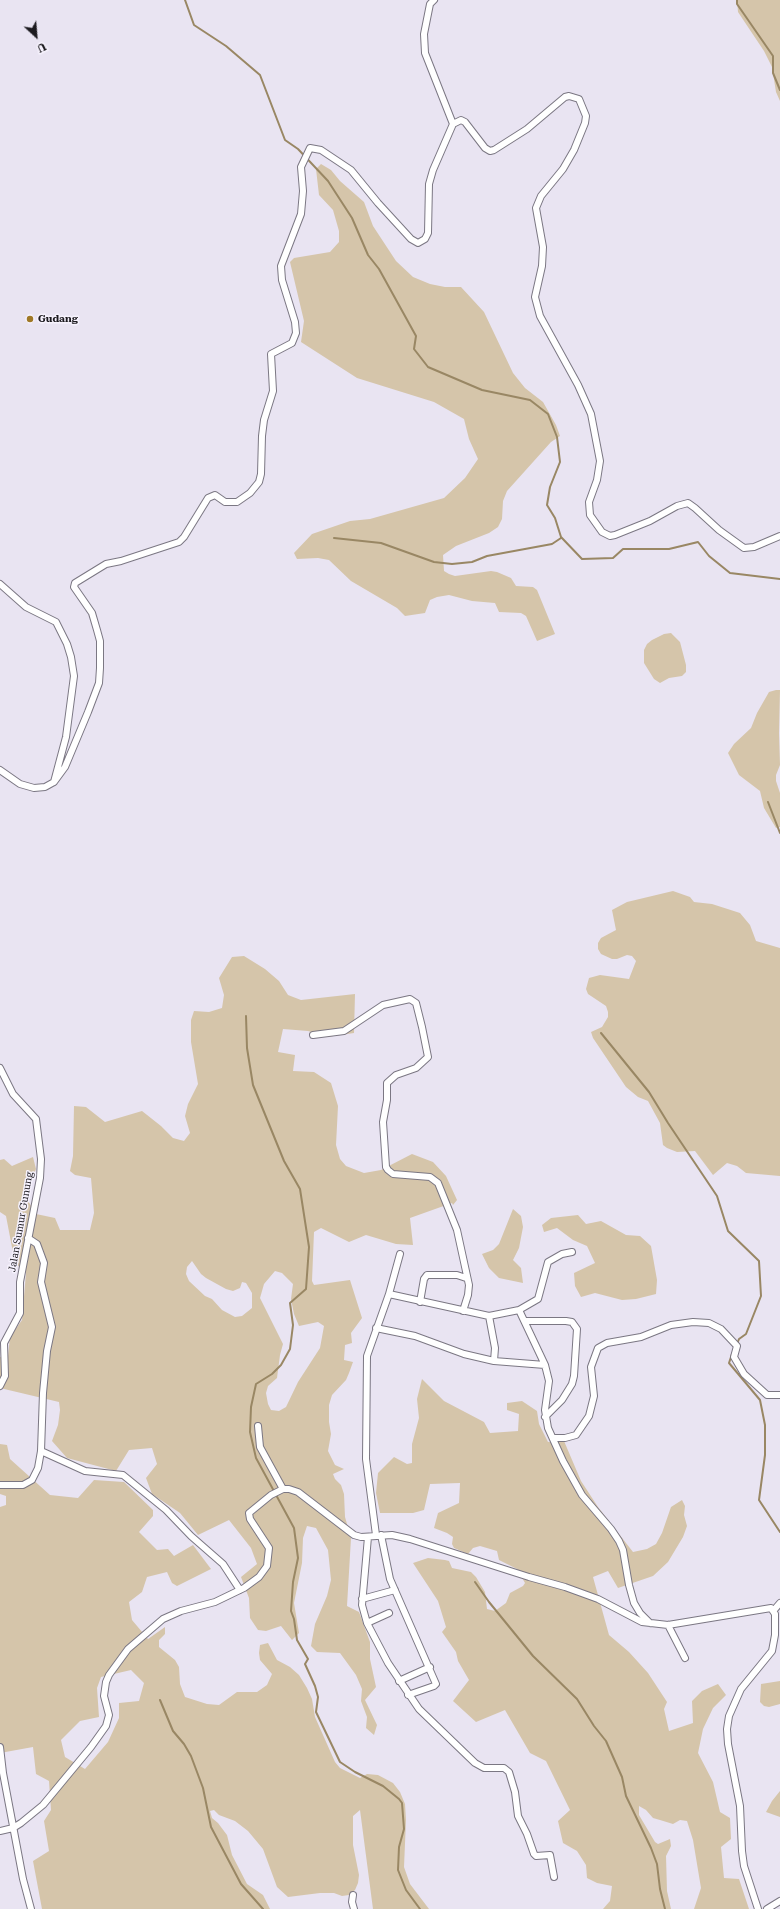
<!DOCTYPE html>
<html>
<head>
<meta charset="utf-8">
<style>
  body { margin:0 }
  #map { position:relative; width:780px; height:1909px; overflow:hidden; background:#e9e4f2; font-family:"Roboto Serif",serif }
  canvas { display:block }
  .north { position:absolute; left:16px; top:16px; width:40px; height:40px; -webkit-text-stroke:3px #f6f2fd; paint-order:stroke; rotate:154deg; font-size:11px; font-weight:700; line-height:16px; text-align:center; color:#1c1a1f }
  .north::after { content:''; display:block; margin:auto; width:14px; height:18px; background:#1c1a1f; clip-path:polygon(50% 0,100% 100%,50% 72%,0 100%) }
</style>
</head>
<body>
<div id="map">
<canvas width="780" height="1909"></canvas>
<div class="north">U</div>
</div>
<script>
const ctx = document.querySelector('canvas').getContext('2d');
ctx.lineJoin = 'round';
function fill(path, color) {
  ctx.fillStyle = color;
  ctx.fill(path, 'evenodd');
}
function poly(rows) {
  const path = new Path2D();
  for (const r of rows) {
    path.moveTo(r[0], r[1]);
    for (let i = 2; i < r.length; i += 2) path.lineTo(r[i], r[i + 1]);
  }
  return path;
}
function strokePath(path, color, width, dash) {
  ctx.strokeStyle = color;
  ctx.lineWidth = width;
  ctx.lineCap = dash ? 'butt' : 'round';
  ctx.setLineDash(dash || []);
  ctx.stroke(path);
}
function label(font, color, halo, rows, align = 'center') {
  ctx.font = font + ' "Roboto Serif",serif';
  ctx.lineWidth = 3;
  ctx.setLineDash([]);
  ctx.textBaseline = 'middle';
  ctx.strokeStyle = halo;
  ctx.fillStyle = color;
  for (const [text, x, y, turn = 0] of rows) {
    ctx.save();
    ctx.translate(x, y);
    ctx.rotate((+turn || 0) * Math.PI / 180);
    ctx.textAlign = isNaN(turn) ? turn : align;
    if (halo) ctx.strokeText(text, 0, 0);
    ctx.fillText(text, 0, 0);
    ctx.restore();
  }
}
fill(poly([
  [737,0,780,0,780,101,776,92,772,67,764,51,738,12],
  [321,164,331,170,340,181,364,202,373,226,396,261,413,277,430,284,445,287,461,287,484,312,513,373,525,388,543,402,556,425,560,436,551,442,507,491,503,501,502,519,498,527,489,533,456,546,443,555,444,571,449,574,455,576,491,571,497,572,511,578,516,586,533,587,537,590,555,634,537,641,526,616,521,613,499,612,495,603,472,601,449,595,437,597,430,600,425,613,405,616,397,608,351,581,329,560,318,558,297,559,294,553,312,534,350,521,370,519,444,498,465,478,478,459,469,439,464,419,434,402,357,378,301,342,304,321,290,262,294,258,330,252,339,242,339,231,333,210,319,195,316,169],
  [671,633,680,642,686,665,686,672,682,676,669,678,660,683,654,679,644,663,644,650,647,644,652,640,664,634],
  [776,690,780,690,779,733,780,765,776,775,776,781,780,793,780,827,776,828,764,808,760,791,739,775,728,753,734,744,751,728,757,713,769,692],
  [673,891,690,897,694,902,712,904,740,913,750,925,756,941,780,948,780,1176,746,1173,737,1166,727,1163,713,1175,695,1151,677,1152,667,1148,663,1145,660,1123,648,1101,638,1097,626,1087,593,1038,591,1032,602,1027,608,1017,608,1012,606,1006,588,994,586,989,589,978,600,975,629,979,636,961,632,956,627,955,617,959,612,959,601,954,598,949,598,943,601,938,616,930,612,910,627,902],
  [244,956,265,969,279,981,288,995,301,1000,355,994,354,1033,327,1037,308,1031,283,1029,278,1052,295,1055,293,1071,314,1072,331,1083,338,1106,336,1145,340,1159,346,1166,364,1173,381,1170,412,1154,433,1162,446,1176,457,1200,453,1205,452,1203,410,1218,413,1245,396,1244,366,1235,349,1242,321,1228,314,1232,312,1281,314,1285,350,1280,362,1318,351,1333,352,1343,345,1345,344,1360,353,1362,349,1373,346,1380,332,1395,329,1405,329,1422,331,1434,328,1451,335,1465,344,1469,333,1474,335,1479,341,1485,344,1494,345,1517,351,1538,347,1606,359,1612,370,1642,370,1659,376,1687,365,1700,377,1725,374,1735,366,1728,367,1717,361,1701,362,1689,356,1675,340,1653,317,1652,311,1646,315,1624,327,1596,331,1580,328,1550,316,1528,307,1526,303,1538,302,1563,294,1603,299,1633,292,1640,281,1626,266,1631,258,1630,250,1618,249,1598,241,1577,257,1564,251,1548,229,1520,198,1535,180,1513,152,1494,146,1478,157,1464,152,1448,129,1450,116,1471,67,1458,52,1441,58,1425,60,1410,59,1402,0,1388,0,1357,8,1356,10,1337,22,1320,26,1273,15,1263,6,1216,0,1212,0,1160,4,1159,12,1166,33,1157,36,1169,25,1196,36,1214,55,1218,60,1230,90,1230,94,1213,91,1178,75,1175,70,1171,73,1156,74,1106,86,1107,105,1122,142,1111,161,1126,173,1138,184,1141,190,1133,185,1116,188,1104,198,1084,191,1042,191,1020,194,1011,209,1012,222,1008,224,995,219,978,232,957],
  [192,1261,201,1274,206,1278,226,1289,233,1291,240,1288,242,1282,246,1283,252,1293,252,1308,242,1316,235,1317,222,1310,212,1299,205,1296,189,1281,186,1274,187,1267],
  [275,1271,282,1273,293,1284,291,1299,294,1314,299,1326,318,1322,324,1326,320,1348,298,1382,286,1407,279,1411,271,1410,268,1404,266,1393,268,1386,277,1378,280,1355,283,1344,260,1298,264,1284],
  [513,1209,521,1216,523,1227,519,1248,513,1260,521,1268,523,1283,499,1278,489,1268,482,1254,493,1250,499,1244],
  [578,1215,586,1224,601,1221,626,1235,640,1236,651,1246,657,1280,656,1294,636,1299,622,1300,595,1293,581,1297,575,1286,574,1273,595,1263,587,1246,573,1240,557,1228,544,1232,542,1225,551,1218],
  [422,1379,444,1401,484,1422,490,1433,518,1431,519,1414,507,1410,507,1403,522,1401,537,1411,539,1424,548,1442,564,1441,581,1481,598,1507,633,1552,647,1549,656,1544,662,1533,671,1507,682,1500,685,1506,684,1515,687,1526,683,1537,668,1562,653,1576,618,1588,608,1571,593,1577,609,1635,629,1652,648,1673,667,1702,664,1709,669,1731,693,1723,692,1701,702,1691,718,1684,726,1695,713,1708,703,1729,698,1753,713,1782,720,1812,730,1818,731,1839,721,1847,724,1878,739,1879,749,1909,694,1909,701,1888,693,1840,687,1821,680,1820,673,1824,660,1820,653,1818,646,1810,639,1806,639,1815,655,1842,658,1844,670,1839,671,1846,666,1856,667,1891,671,1909,603,1909,610,1901,612,1886,597,1883,587,1878,586,1865,577,1851,563,1843,558,1821,570,1810,546,1761,530,1753,505,1710,476,1722,453,1701,469,1680,458,1661,456,1652,442,1632,446,1627,438,1601,413,1563,428,1558,445,1560,449,1561,452,1568,471,1572,476,1577,485,1592,487,1609,495,1611,506,1603,510,1593,523,1586,525,1583,517,1569,499,1560,497,1551,480,1546,473,1548,468,1554,454,1548,452,1544,453,1537,447,1533,434,1528,438,1513,459,1503,460,1483,430,1484,424,1510,413,1513,380,1513,376,1493,378,1473,394,1457,407,1464,412,1463,412,1444,419,1418,417,1399],
  [0,1444,7,1445,10,1459,50,1495,78,1498,94,1480,124,1482,153,1510,153,1516,139,1532,157,1550,168,1549,174,1556,193,1545,211,1569,177,1586,172,1583,167,1572,147,1577,142,1592,129,1602,132,1620,148,1639,165,1627,165,1634,159,1640,159,1647,175,1660,179,1667,180,1684,185,1697,207,1704,219,1705,237,1692,257,1692,267,1685,272,1674,260,1660,259,1653,260,1645,268,1643,277,1660,290,1667,299,1675,307,1688,312,1699,315,1717,335,1762,340,1768,360,1778,367,1774,378,1775,393,1783,400,1792,405,1804,406,1820,404,1867,410,1884,429,1909,373,1909,360,1810,353,1816,353,1845,359,1875,358,1883,355,1890,349,1895,342,1896,334,1893,320,1893,288,1897,277,1887,263,1849,248,1831,235,1821,219,1815,214,1810,210,1811,212,1818,218,1823,227,1835,232,1855,247,1884,263,1895,270,1909,42,1909,33,1861,49,1851,44,1821,51,1810,49,1781,36,1774,33,1747,0,1753,0,1507,6,1505,6,1496,0,1494],
  [131,1670,144,1683,139,1701,119,1703,119,1718,108,1742,85,1769,65,1757,61,1740,80,1721,99,1717,97,1688,101,1677],
  [780,1681,780,1704,769,1707,764,1706,760,1702,761,1684],
  [780,1791,780,1817,766,1812,772,1801]
]), '#d5c5aa');
strokePath(poly([
  [185,0,194,25,226,46,260,75,285,140,298,149,328,181,352,218,368,255,379,269,416,336,414,349,428,367,482,390,530,400,548,414,557,437,560,462,550,487,547,505,555,518,561,537,582,559,613,558,623,549,669,549,698,542,709,556,730,573,780,579],
  [737,0,737,4,773,56,773,73,780,90],
  [334,538,381,543,434,562,452,564,472,562,487,556,552,544,561,538],
  [768,802,780,833],
  [246,1016,247,1048,253,1085,284,1161,300,1189,309,1247,306,1289,290,1303,293,1325,290,1349,281,1365,272,1374,256,1384,251,1407,250,1432,256,1458,294,1528,298,1558,293,1582,291,1611,294,1619,297,1640,308,1659,305,1664,315,1686,318,1697,316,1712,340,1762,355,1772,383,1786,399,1799,402,1803,404,1829,399,1847,398,1870,406,1890,420,1909],
  [601,1033,649,1092,668,1123,717,1196,728,1231,759,1261,761,1296,746,1334,739,1339,737,1344],
  [732,1354,729,1363,760,1400,765,1425,765,1455,759,1500,780,1532],
  [475,1582,489,1602,533,1656,577,1699,594,1726,606,1741,622,1777,626,1796,651,1848,657,1864,660,1889,665,1909],
  [160,1700,173,1731,184,1744,191,1756,203,1788,211,1827,241,1884,263,1909]
]), '#998764', 2);
const minor = poly([
  [434,0,430,4,424,34,425,53,453,124],
  [0,584,26,607,56,622,67,644,71,657,74,676,66,737,54,782,45,787,34,788,20,784,0,770],
  [54,782,65,767,88,712,99,683,100,668,100,641,97,630,92,613,74,587,75,583,106,564,121,561,179,542,184,537,208,498,215,495,225,502,237,502,250,493,259,482,261,474,262,436,264,420,273,391,271,354,292,343,296,333,295,322,282,280,281,266,301,214,303,191,301,167,310,148,321,150,351,170,378,203,411,239,418,243,425,239,428,233,429,184,433,170,453,124,461,120,465,122,485,148,490,151,494,150,527,129,565,97,569,96,579,99,586,116,585,123,574,150,563,169,541,196,536,208,543,247,542,266,535,297,540,316,578,385,591,414,600,461,597,480,589,502,590,515,602,532,610,536,615,535,650,521,677,506,688,503,695,508,719,530,744,548,754,547,780,536],
  [313,1035,344,1031,383,1005,410,999,416,1003,422,1027,428,1057,416,1068,396,1075,387,1083,387,1100,383,1122,386,1167,388,1170,393,1174,430,1177,438,1183,457,1230,469,1285,468,1295,463,1311],
  [0,1068,13,1094,36,1119,41,1159,40,1178,20,1282,20,1313,4,1343,5,1376,0,1386],
  [389,1294,400,1254],
  [420,1302,424,1279,427,1275,457,1275,466,1278],
  [519,1310,538,1299,548,1262,562,1254,572,1252],
  [489,1316,495,1348,494,1361,545,1365,549,1381,545,1410,548,1428,563,1461,582,1495,611,1529,619,1541,623,1550,629,1585,634,1603,640,1613,650,1623],
  [525,1321,566,1321,572,1322,577,1329,574,1376,572,1384,562,1400,545,1417],
  [376,1328,415,1336,464,1354,494,1361],
  [258,1426,260,1447,283,1489],
  [553,1438,565,1438,576,1435,589,1416,594,1396,591,1367,598,1348,607,1343,641,1337,671,1325,693,1322,709,1323,721,1329,737,1346,734,1357,744,1374,767,1395,780,1395],
  [41,1451,85,1471,123,1475,166,1510,191,1536,223,1564,240,1590],
  [0,1485,23,1485,32,1480,38,1468,41,1451,43,1393,47,1351,52,1327,41,1282,44,1263,37,1244,28,1238],
  [376,1535,366,1459,367,1356,389,1294,489,1316,519,1310,545,1365],
  [381,1535,390,1579,436,1684,434,1686,408,1695],
  [368,1537,362,1605,367,1623,388,1663,419,1709,475,1763,484,1768,504,1768,509,1772,515,1792,518,1816,527,1834,534,1854,536,1856,550,1855,554,1877],
  [362,1599,395,1590],
  [774,1610,780,1603],
  [367,1623,389,1613],
  [668,1625,685,1658],
  [399,1681,430,1667],
  [0,1747,3,1773,23,1879,31,1909],
  [0,1831,13,1828,21,1823,43,1805,91,1747,106,1726,109,1715,104,1696,106,1682,109,1675,128,1649,163,1619,181,1611,215,1602,244,1588,259,1577,267,1566,269,1548,250,1519,249,1513,271,1495,283,1489,289,1489,298,1492,354,1535,361,1537,392,1535,410,1539,529,1577,565,1587,598,1599,642,1622,668,1625,771,1608,775,1614,775,1635,772,1651,741,1689,729,1716,727,1729,728,1744,740,1806,742,1851,744,1866,758,1909],
  [353,1895,352,1902,354,1909],
  [767,1909,780,1901]
]);
strokePath(minor, '#7b7783', 8);
strokePath(minor, '#fff', 6);
for (const [x, y, r, color] of [
  [30,319,4,"#9f7826"]
]) {
  const dot = new Path2D();
  dot.arc(x, y, r, 0, 2 * Math.PI);
  ctx.fillStyle = color;
  ctx.fill(dot);
  strokePath(dot, '#f6f2fd', 1.5);
}
label('bold 10px', '#1c1a1f', '#f6f2fd', [
  ["Gudang",38,319]
], 'left');
label('10px', '#1c1a1f', '#f6f2fd', [
  ["Jalan Sumur Gunung",21,1222,-80]
]);
</script>
</body>
</html>
